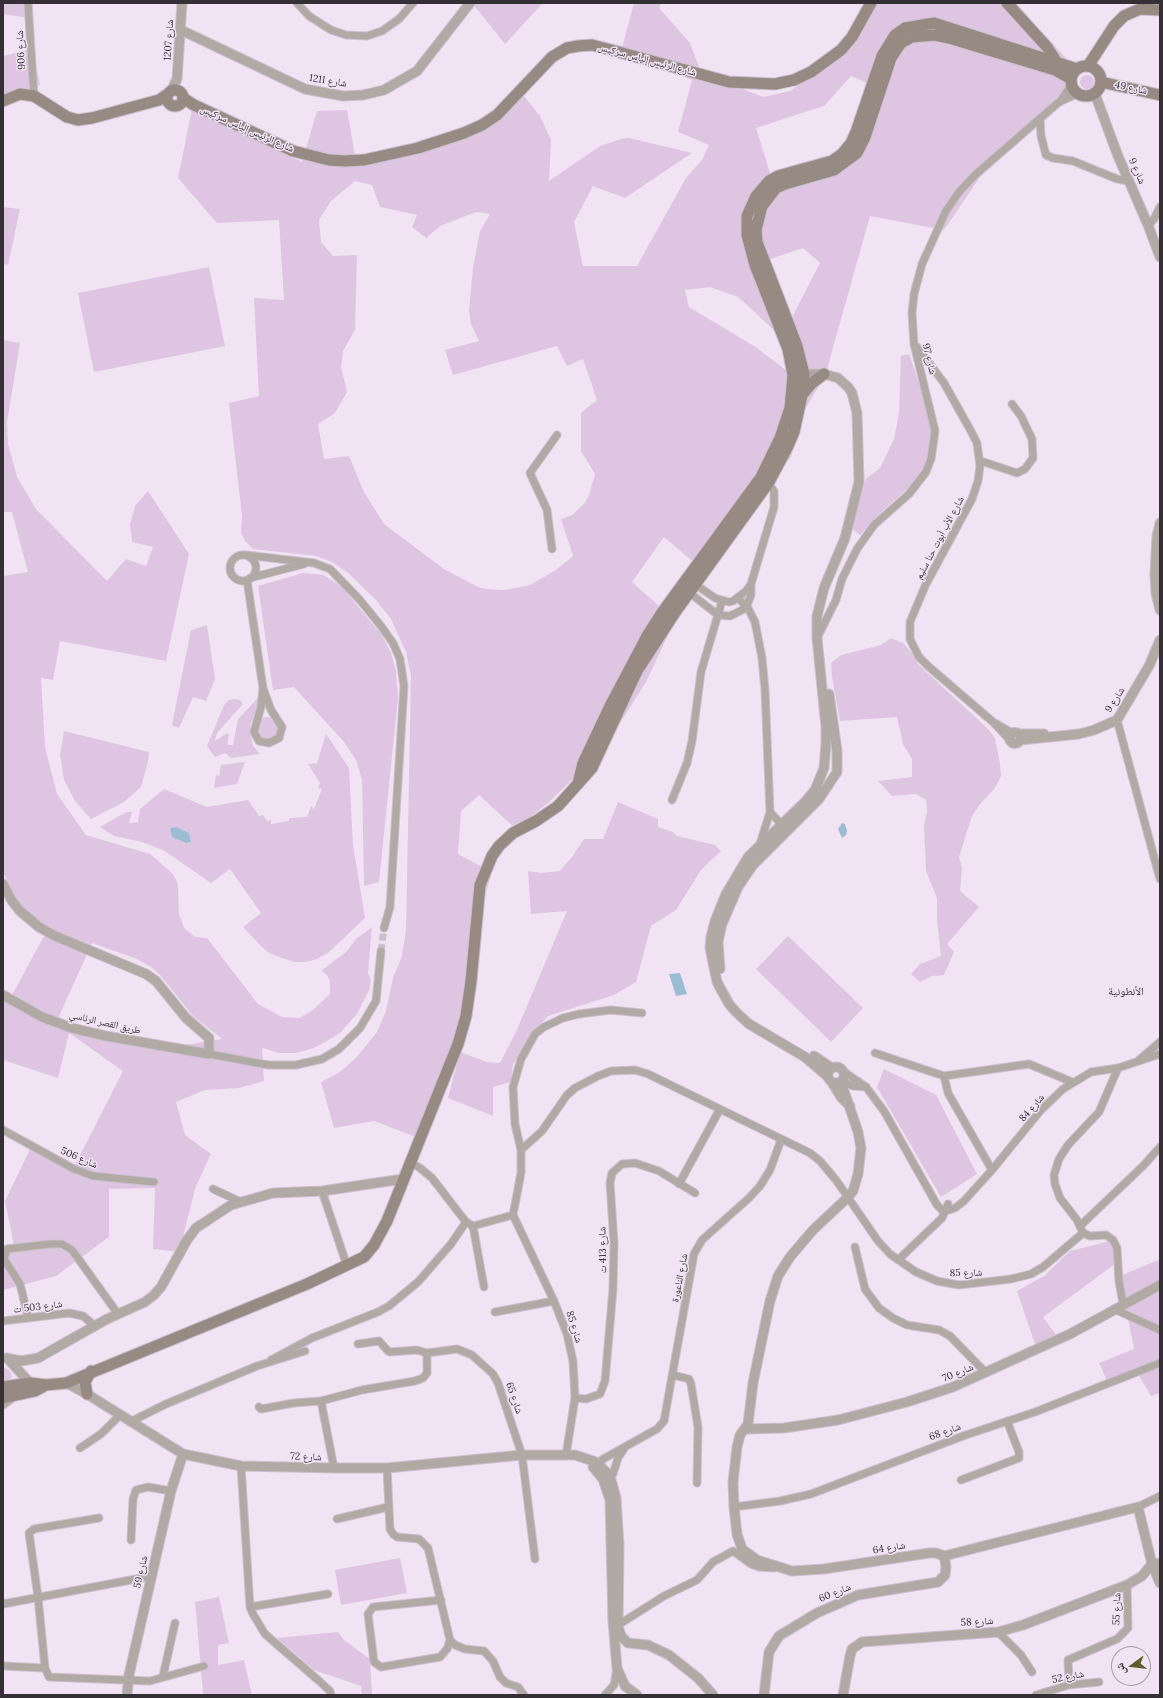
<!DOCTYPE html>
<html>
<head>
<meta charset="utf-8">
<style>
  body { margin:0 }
  #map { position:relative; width:1163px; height:1698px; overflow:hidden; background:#f1e3f3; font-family:Lora,"Noto Naskh Arabic",serif }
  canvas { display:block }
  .frame { position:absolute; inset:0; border:4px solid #353036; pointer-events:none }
  .north { position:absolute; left:1111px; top:1646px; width:40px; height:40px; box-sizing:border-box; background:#f1e3f3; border:1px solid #a69ba7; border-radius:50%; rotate:255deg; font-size:11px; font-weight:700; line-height:16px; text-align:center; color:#353036 }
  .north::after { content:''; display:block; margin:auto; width:14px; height:18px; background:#615e2b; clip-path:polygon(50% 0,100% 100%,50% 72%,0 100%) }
</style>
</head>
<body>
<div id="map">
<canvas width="1163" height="1698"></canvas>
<div class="frame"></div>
<div class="north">ش</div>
</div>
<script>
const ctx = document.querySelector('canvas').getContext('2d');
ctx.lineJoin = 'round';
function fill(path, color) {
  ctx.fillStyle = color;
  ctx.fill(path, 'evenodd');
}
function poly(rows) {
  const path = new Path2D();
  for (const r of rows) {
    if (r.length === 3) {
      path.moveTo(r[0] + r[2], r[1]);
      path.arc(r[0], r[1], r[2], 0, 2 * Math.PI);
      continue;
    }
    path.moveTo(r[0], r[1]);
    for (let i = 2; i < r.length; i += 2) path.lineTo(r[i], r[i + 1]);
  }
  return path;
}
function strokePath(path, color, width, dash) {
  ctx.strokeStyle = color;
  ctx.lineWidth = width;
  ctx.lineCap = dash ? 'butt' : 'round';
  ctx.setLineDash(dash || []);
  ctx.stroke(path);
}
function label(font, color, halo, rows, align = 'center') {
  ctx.font = font + ' Lora,"Noto Naskh Arabic",serif';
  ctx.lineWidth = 3;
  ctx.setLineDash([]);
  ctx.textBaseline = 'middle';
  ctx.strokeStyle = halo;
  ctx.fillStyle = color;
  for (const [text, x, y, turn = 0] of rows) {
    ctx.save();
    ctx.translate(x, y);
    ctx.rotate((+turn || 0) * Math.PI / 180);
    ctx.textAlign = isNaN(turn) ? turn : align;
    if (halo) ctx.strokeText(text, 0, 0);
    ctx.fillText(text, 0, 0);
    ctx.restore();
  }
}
fill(poly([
  [3,3,31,3,29,18,3,14],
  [472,3,543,3,505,44],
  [634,3,661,3,659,8,690,43,701,72,763,97,790,91,822,67,875,3,1016,3,1074,67,1072,95,980,177,944,230,870,216,825,376,802,414,791,457,704,571,664,537,632,582,675,620,646,682,622,720,579,773,549,802,516,829,479,795,461,811,458,854,492,872,484,899,482,935,477,967,421,1139,374,1121,334,1128,321,1082,340,1072,356,1058,377,1032,386,1011,393,978,402,956,406,930,411,675,406,652,391,619,376,600,347,572,332,562,316,556,253,549,246,542,241,533,242,516,229,403,259,396,254,298,284,300,279,220,217,223,178,178,192,109,302,162,317,111,347,110,356,161,433,148,458,141,470,136,523,95,540,116,551,140,549,181,600,146,621,139,629,138,692,153,625,198,593,186,574,222,583,266,637,266,686,178,702,160,709,145,678,132,692,80,621,52],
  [851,76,878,88,837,157,770,173,756,128,824,106],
  [355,181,372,185,380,207,417,215,412,227,426,238,440,226,476,212,490,214,480,231,473,267,469,310,471,324,479,341,445,350,453,375,557,346,567,366,583,359,597,400,581,413,581,451,595,474,589,495,584,504,572,515,561,519,573,556,556,570,530,585,505,590,487,589,478,587,444,569,384,524,364,492,349,456,324,459,318,424,335,413,347,392,341,367,343,351,355,330,357,255,333,256,321,242,319,220,331,201],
  [803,248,820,263,783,335,790,373,754,346,689,307,685,290,710,287,738,297,773,329,756,264],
  [33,49,40,85,3,97,3,56],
  [1087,82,7],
  [3,207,20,209,8,265,3,263],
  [209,267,225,346,94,372,78,293],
  [3,340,20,343,7,422,8,444,17,477,36,509,107,581,126,559,146,566,153,547,132,542,130,524,135,506,148,491,189,554,166,661,60,641,53,680,41,678,45,747,57,794,86,835,150,854,173,874,178,884,179,914,184,928,195,937,207,938,258,1004,282,1017,299,1018,313,1010,330,994,330,981,327,975,321,971,347,951,356,939,372,927,368,973,371,981,369,990,357,1014,339,1034,314,1048,296,1053,279,1053,262,1048,264,1081,239,1088,205,1090,176,1102,185,1135,211,1154,196,1186,179,1252,153,1249,155,1188,109,1189,109,1237,56,1276,3,1290,3,1250,14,1245,5,1201,33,1143,74,1167,123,1071,69,1033,58,1078,3,1060,3,992,11,997,49,927,38,922,19,903,3,873,3,576,28,572,12,512,3,512],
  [92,943,137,959,151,967,161,976,193,1016,222,1039,179,1046,56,1023],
  [909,354,929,412,931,433,928,455,923,470,912,485,879,514,860,535,851,528,856,508,866,479,880,468,894,439,899,413,901,356],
  [303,573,323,575,341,586,382,635,391,653,396,671,398,698,379,882,364,886,362,780,356,760,344,742,294,687,273,690,258,586],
  [207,625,215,679,206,701,193,697,179,728,172,725,191,630],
  [891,638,903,643,913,654,918,664,987,728,995,738,1000,764,1001,776,995,788,980,804,972,816,959,857,962,868,960,891,979,907,947,944,954,952,944,975,932,976,920,982,911,974,920,964,941,956,937,921,937,898,926,871,924,825,927,812,926,800,916,794,892,796,878,781,912,777,912,759,903,744,897,717,840,721,832,677,831,663,841,655,881,645],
  [235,699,240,700,243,704,217,733,215,741,227,733,229,735,227,745,233,745,238,719,257,699,258,707,251,723,250,731,253,746,260,754,231,758,225,753,215,757,207,746,224,705,229,700],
  [268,728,11],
  [64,731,149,752,148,762,141,787,124,802,91,819,75,801,64,780,60,755],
  [326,734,349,768,353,845,365,918,328,953,317,959,306,962,294,962,271,954,264,949,243,927,261,913,230,869,211,883,163,850,142,842,114,836,100,827,126,812,132,812,129,823,138,822,140,809,164,789,207,807,248,800,259,816,263,815,267,821,271,820,271,824,289,821,289,818,307,817,311,806,314,809,322,789,318,788,320,783,308,764,317,763],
  [245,762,237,784,214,788,216,775,219,776,221,765],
  [618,802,658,819,658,827,673,832,677,836,715,845,721,851,701,870,676,910,651,926,636,982,614,995,548,1016,526,1041,519,1057,513,1064,511,1082,493,1087,493,1116,448,1098,460,1052,487,1062,500,1063,516,1032,567,911,531,914,528,871,541,873,560,871,572,857,584,839,603,839],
  [788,936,863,1008,831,1042,756,969],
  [884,1069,936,1095,977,1174,941,1197,877,1087],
  [1110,1241,1119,1261,1043,1317,1059,1339,1037,1350,1017,1291,1044,1276,1070,1251],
  [1158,1260,1160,1264,1160,1393,1151,1396,1138,1374,1107,1381,1099,1363,1134,1349,1120,1276],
  [3,1366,10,1371,12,1377,8,1381,3,1381],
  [400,1558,407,1593,341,1605,335,1570],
  [219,1597,229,1643,218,1645,218,1665,244,1660,252,1695,204,1695,203,1693,195,1602],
  [338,1632,344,1640,370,1659,372,1695,362,1695,361,1686,314,1670,277,1638]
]), '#dec6e2');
fill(poly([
  [842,823,845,824,847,831,846,835,842,838,838,829],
  [176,827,189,833,191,842,186,843,172,837,170,828],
  [680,973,687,994,676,996,669,974]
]), '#9bbdd3');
strokePath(poly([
  [381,951,384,928]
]), '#cbbfcd', 7, [7, 3.5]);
const minor = poly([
  [28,3,34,96],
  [297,3,309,16,331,30,346,35,367,36,382,31,399,19,413,3],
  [1060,102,1071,85],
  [1040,118,1041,136,1046,155,1053,158,1073,161,1117,179,1129,181],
  [1148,225,1154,219,1160,207],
  [917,347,944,383,972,433,977,443,980,466,978,481,972,499,926,584,910,622,910,639,919,657,928,666,993,722,1009,739],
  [981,461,1017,473,1025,469,1033,458,1032,439,1021,416,1012,404],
  [552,549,547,510,530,473,557,435],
  [243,568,13],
  [246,555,314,563,330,569,359,599,381,626,393,643,400,659,404,686,390,907,384,928],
  [250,578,304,564],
  [247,580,263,688],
  [692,582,715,598,729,602,733,601,746,591,751,584,774,507,774,491,766,481],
  [686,590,718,615,730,616,746,608,751,595,751,584],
  [738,598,748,608,755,622,762,658,765,690,770,812,760,844],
  [817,638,836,600,842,579,857,549,874,525,909,494,926,472,931,459,935,431,914,344,912,313,914,294,922,264,946,211,959,192,976,174,1059,102,1077,94],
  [263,688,271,710,282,727,279,738,269,743,259,741,254,732,261,707,263,688],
  [1117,720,1160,879],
  [995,723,1012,733],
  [672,800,687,763,692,741,701,672,722,601],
  [770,812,781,824],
  [875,1053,944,1076,1029,1064,1072,1082],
  [209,1054,268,1065,296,1065,322,1059,339,1049,360,1028,376,1001,381,951],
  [1139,1060,1160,1042],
  [843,1071,866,1087,884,1111,937,1205,942,1210,946,1211,955,1208,964,1201,992,1170,1041,1110,1063,1089,1091,1072,1118,1068,1160,1054],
  [944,1076,948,1093,992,1170],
  [842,1081,853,1086,866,1087],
  [3,1130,74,1169,93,1176,154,1182],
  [521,1150,515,1124,513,1087,521,1059,535,1034,544,1027,563,1018,579,1014,611,1010,642,1013],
  [410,1162,420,1168,432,1178,466,1222,473,1226,513,1215],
  [679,1184,720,1109],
  [213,1189,241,1202],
  [322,1191,347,1266],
  [513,1215,521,1173,521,1150,542,1131,567,1095,575,1088,598,1076,611,1071,635,1070,648,1074,810,1153,820,1161,836,1180,878,1241,890,1254,916,1272,937,1281,959,1285,1011,1279,1031,1274,1043,1267,1083,1233,1090,1236,1106,1235,1113,1240,1117,1248,1119,1281,1123,1304],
  [513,1215,554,1301,567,1334,573,1361,575,1398,566,1455],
  [473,1226,484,1287],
  [1080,1226,1143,1166,1160,1147],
  [1083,1233,1077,1220,1060,1198,1055,1184,1054,1175,1059,1159,1068,1145,1099,1112,1118,1068],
  [855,1247,865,1289,879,1308,893,1318,907,1325,939,1330,950,1336,986,1373],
  [898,1260,942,1218,948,1204],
  [1114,1309,1160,1330],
  [495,1312,554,1301],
  [28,1317,20,1284,4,1259,7,1249,50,1244,62,1244,72,1250,118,1314],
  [3,1321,69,1313,83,1316,95,1326],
  [358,1344,379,1341,389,1352,417,1350,427,1353,457,1349,472,1355,493,1374,498,1383,522,1455,535,1559],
  [271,1360,312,1338,378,1312,389,1306,418,1282,451,1244,466,1222],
  [673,1375,689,1379,691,1384,698,1427,697,1483],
  [575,1398,586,1399,600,1394,605,1381,613,1289,614,1243,610,1183,612,1173,622,1164,635,1163,659,1171,695,1193],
  [321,1401,334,1468],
  [3,1405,14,1397],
  [259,1407,261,1409,294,1403,321,1401,362,1390,415,1381,423,1378,427,1373,427,1353],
  [130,1422,166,1404,257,1366,305,1351],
  [80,1448,101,1434,120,1415],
  [241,1466,250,1607,253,1614,265,1634,318,1680,330,1691,331,1695],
  [387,1468,390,1529,393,1534,397,1537,419,1539,428,1548,450,1640,455,1645,465,1649,484,1651,493,1661,500,1677,506,1683,518,1687,524,1695],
  [599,1469,600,1463,603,1459,657,1429,664,1421,694,1254,702,1240,749,1198,760,1186,770,1170,781,1140],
  [605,1476,610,1476,613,1474,618,1458,625,1447],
  [961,1480,1019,1458,1019,1452,1007,1421],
  [734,1507,780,1501,811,1494,963,1436,1035,1412,1160,1363],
  [1138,1507,1160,1496],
  [99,1518,34,1529,29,1533,38,1597,45,1668,49,1677,150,1681,204,1666],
  [337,1519,388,1507],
  [131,1540,133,1499,136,1490,148,1487,171,1491],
  [441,1600,373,1607,368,1614,374,1662,381,1667,440,1657,447,1649,450,1640],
  [3,1604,152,1576],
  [250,1607,328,1594],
  [615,1627,664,1596,697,1580,713,1562,733,1551,751,1564,759,1567,774,1568],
  [998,1632,1021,1655,1032,1672],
  [3,1666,45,1668],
  [163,1676,175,1623],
  [1069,1685,1068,1660,1117,1639,1128,1628,1127,1585],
  [605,1695,614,1685,617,1668],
  [1036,1695,1069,1685,1099,1682]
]);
const tertiary = poly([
  [181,30,305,89,343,96,363,95,384,90,417,71,470,3],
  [171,91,177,79,182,3],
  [1095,94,1118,156,1148,225,1160,257],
  [799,374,824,374,838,378,848,387,852,393,857,413,859,482,845,538,824,588,817,616,817,638,826,727,826,744,824,768,815,790,805,802,748,857,726,894,715,921,711,937,710,948,717,982,729,1004,737,1013,749,1024,805,1057,827,1076],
  [1160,523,1157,536,1155,574,1156,593,1160,610],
  [1015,738,5.5],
  [1019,734,1044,734],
  [1020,740,1079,734,1094,730,1117,720,1149,666,1160,640],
  [3,884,12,901,20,911,39,927,55,936,146,974,156,981,186,1018,209,1038,209,1054,106,1036,72,1028,42,1017,3,995],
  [720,969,718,942,722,924,738,887,753,865,819,799,837,772,837,751,829,694],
  [814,1056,832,1068],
  [836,1075,8],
  [841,1082,858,1132,861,1148,858,1174,853,1191,845,1200,813,1230,790,1257,778,1276,770,1301,753,1383,748,1424,740,1435,737,1447,733,1482,734,1507,737,1534,742,1549,757,1560,792,1571,824,1569,929,1553,936,1553,944,1556,1138,1507,1152,1564,1160,1583],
  [833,1084,841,1097,850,1106],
  [6,1358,21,1361,38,1358,107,1319,145,1302,154,1295,161,1287,187,1240,196,1228,231,1205,273,1193,322,1191,403,1179],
  [8,1359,30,1383],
  [66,1383,87,1394,183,1454,241,1466,334,1468,387,1468,522,1455,575,1455,596,1462,610,1476,616,1498,619,1546,618,1626,621,1636,628,1643,648,1645,669,1655,698,1678,713,1695],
  [746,1429,784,1428,838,1420,907,1402,953,1387,1070,1334,1160,1285],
  [593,1467,603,1479,610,1500,613,1621,617,1668,625,1686,637,1695],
  [127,1695,129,1675,171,1491,183,1454],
  [764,1695,769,1652,779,1636,817,1613,858,1595,938,1582,945,1575,946,1567,944,1556],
  [843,1695,850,1656,852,1649,862,1642,998,1632,1023,1625,1127,1585,1142,1576,1152,1564,1160,1563]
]);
const secondary = poly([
  [1007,3,1047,47,1056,61,1056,64],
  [1086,81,15],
  [1088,66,1114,26,1124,16,1140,9,1160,10],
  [1101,82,1160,95],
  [175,98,8],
  [183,98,194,105,293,151,329,160,344,161,364,160,418,148,464,133,482,125,497,115,552,57,567,48,578,46,592,45,615,51,729,82,775,84,794,80,811,72,841,50,852,37,871,3],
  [3,101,20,94,34,96,67,117,78,120,92,118,159,100,168,94],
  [802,395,812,383,824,374],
  [578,784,583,763,610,706,647,636,661,614,761,477,780,438,790,408,793,375,788,349,755,265,747,235,747,216,756,196,769,181,778,176,832,161,842,154,851,143,856,132,882,56,895,35,905,28,934,23,1077,69],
  [3,1387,30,1383,46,1385],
  [87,1394,85,1382,91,1371],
  [3,1398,35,1391,46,1385,66,1383,307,1284,364,1257,374,1245,387,1221,458,1044,466,1016,471,981,480,885,492,856,499,846,513,833,536,821,558,806,592,768,637,671,676,611,769,482,787,448,794,432,802,395,804,374,797,346,757,242,756,230,762,206,776,188,785,184,834,170,857,153,865,137,891,58,901,43,912,37,934,35,949,38,1055,70,1071,79]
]);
strokePath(minor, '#cbbfcd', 9);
strokePath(tertiary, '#cbbfcd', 11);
strokePath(secondary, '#cbbfcd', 13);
strokePath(minor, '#b1a9a4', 7);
strokePath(tertiary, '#b1a9a4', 9);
strokePath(secondary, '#968a83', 11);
label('10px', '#353036', '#f1e3f3', [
  ["شارع 1207",169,40,-86],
  ["شارع 906",21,50,-93],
  ["شارع الرئيس إلياس سركيس",647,60,15],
  ["شارع 1211",328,81,9],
  ["شارع 49",1131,88,12],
  ["شارع الرئيس إلياس سركيس",247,129,24],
  ["شارع 9",1137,171,66],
  ["شارع 97",929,359,76],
  ["شارع الأب أبوت حنا سليم",940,538,-62],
  ["شارع 9",1115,700,-57],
  ["طريق القصر الرئاسي",105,1023,13],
  ["شارع 84",1032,1108,-49],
  ["شارع 506",79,1158,23],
  ["شارع 413 ت",603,1250,-91],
  ["شارع 85",966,1273,-1],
  ["شارع الناعورة",680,1278,-79],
  ["شارع 503 ت",38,1307,-7],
  ["شارع 85",574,1327,72],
  ["شارع 70",958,1373,-22],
  ["شارع 65",514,1398,71],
  ["شارع 68",945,1432,-20],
  ["شارع 72",306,1457,2],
  ["شارع 64",889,1548,-9],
  ["شارع 59",141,1572,-77],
  ["شارع 60",835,1593,-22],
  ["شارع 55",1117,1609,-88],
  ["شارع 58",977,1622,-3],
  ["شارع 52",1068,1677,-11]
]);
label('11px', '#353036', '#f1e3f3', [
  ["الأنطونية",1126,992]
]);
</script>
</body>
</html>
